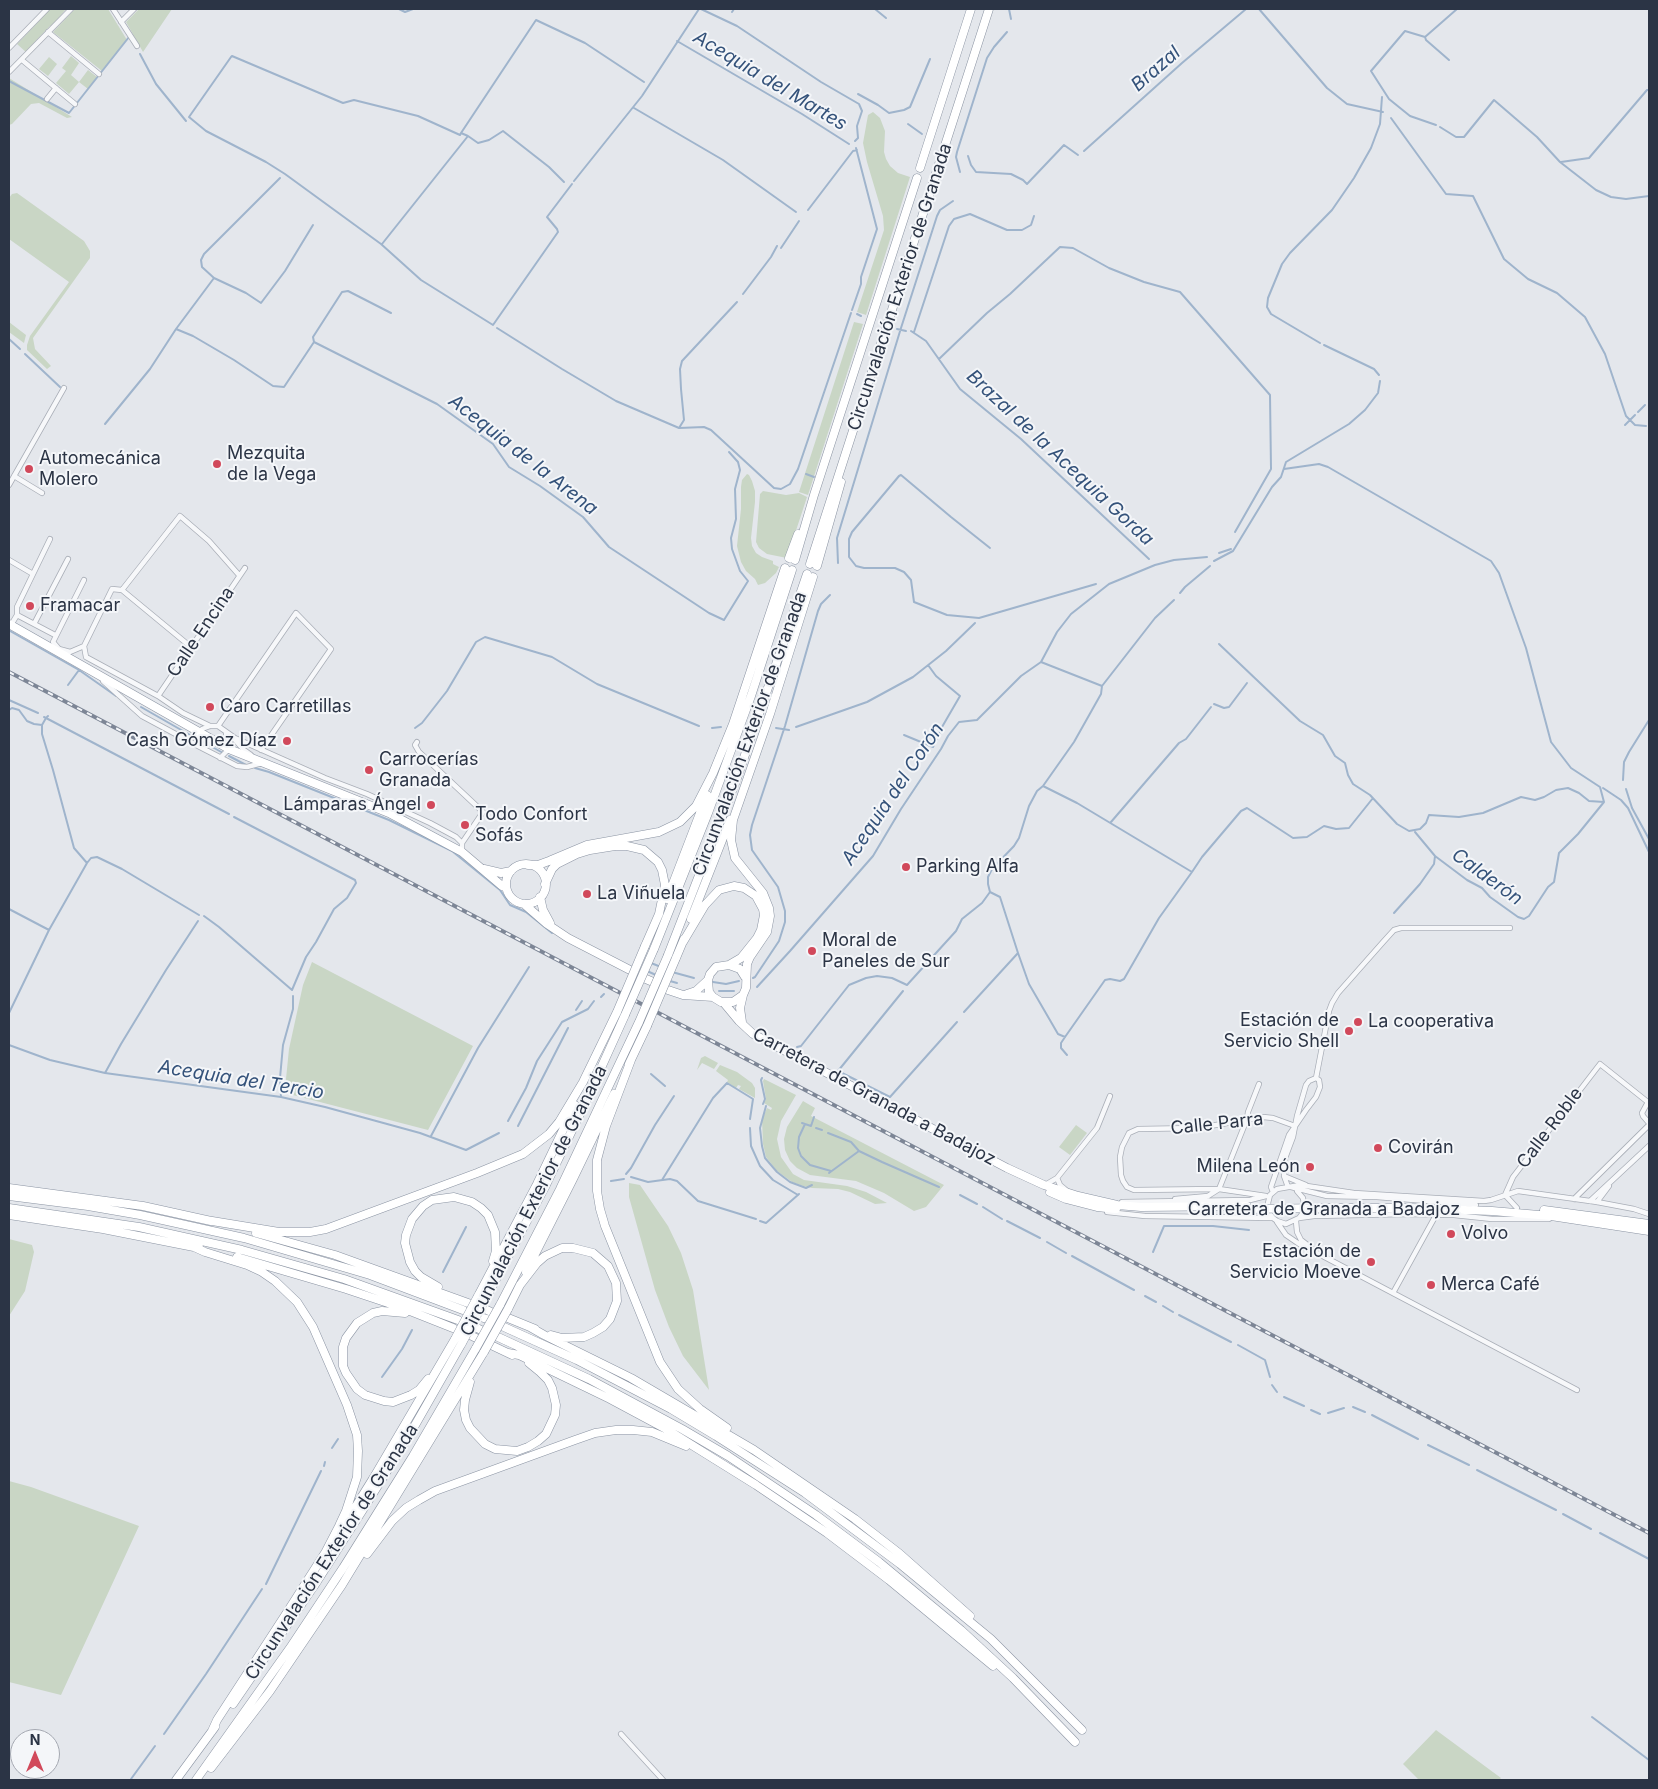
<!DOCTYPE html>
<html>
<head>
<meta charset="utf-8">
<style>
  body { margin:0 }
  #map { position:relative; width:1658px; height:1789px; overflow:hidden; background:#e4e7ec; font-family:Inter,sans-serif }
  canvas { display:block }
  .frame { position:absolute; inset:0; border:10px solid #2b3445; pointer-events:none }
  .north { position:absolute; left:10px; top:1729px; width:50px; height:50px; box-sizing:border-box; background:#f4f6f9; border:1px solid #a4a8b1; border-radius:50%; rotate:0deg; font-size:14px; font-weight:700; line-height:20px; text-align:center; color:#2b3445 }
  .north::after { content:''; display:block; margin:auto; width:18px; height:22px; background:#d1495b; clip-path:polygon(50% 0,100% 100%,50% 72%,0 100%) }
</style>
</head>
<body>
<div id="map">
<canvas width="1658" height="1789"></canvas>
<div class="frame"></div>
<div class="north">N</div>
</div>
<script>
const ctx = document.querySelector('canvas').getContext('2d');
ctx.lineJoin = 'round';
function fill(path, color) {
  ctx.fillStyle = color;
  ctx.fill(path, 'evenodd');
}
function poly(rows) {
  const path = new Path2D();
  for (const r of rows) {
    if (r.length === 3) {
      path.moveTo(r[0] + r[2], r[1]);
      path.arc(r[0], r[1], r[2], 0, 2 * Math.PI);
      continue;
    }
    path.moveTo(r[0], r[1]);
    for (let i = 2; i < r.length; i += 2) path.lineTo(r[i], r[i + 1]);
  }
  return path;
}
function strokePath(path, color, width, dash) {
  ctx.strokeStyle = color;
  ctx.lineWidth = width;
  ctx.lineCap = dash ? 'butt' : 'round';
  ctx.setLineDash(dash || []);
  ctx.stroke(path);
}
function label(font, color, halo, rows, align = 'center') {
  ctx.font = font + ' Inter,sans-serif';
  ctx.lineWidth = 4;
  ctx.setLineDash([]);
  ctx.textBaseline = 'middle';
  ctx.strokeStyle = halo;
  ctx.fillStyle = color;
  for (const [text, x, y, turn = 0] of rows) {
    ctx.save();
    ctx.translate(x, y);
    ctx.rotate((+turn || 0) * Math.PI / 180);
    ctx.textAlign = isNaN(turn) ? turn : align;
    if (halo) ctx.strokeText(text, 0, 0);
    ctx.fillText(text, 0, 0);
    ctx.restore();
  }
}
fill(poly([
  [51,9,66,9,52,26,50,26,28,49,27,53,17,44,42,18,42,15],
  [75,9,108,9,127,40,102,71,53,32],
  [139,9,172,9,143,52,126,22],
  [71,56,79,63,71,75,79,82,88,70,97,77,88,89,79,82,69,94,56,83,66,71,62,68],
  [49,57,57,64,48,76,39,69],
  [9,78,72,117,67,118,39,103,31,104,12,124,9,125],
  [873,112,880,118,885,131,884,152,886,159,890,166,898,173,910,177,866,315,857,312,884,230,883,216,867,162,863,143,868,115],
  [17,193,84,241,90,251,90,258,33,338,35,349,51,366,47,369,27,350,27,345,30,336,69,282,9,239,9,198,12,194],
  [9,322,26,335,24,343,9,332],
  [854,322,863,324,808,495,799,492],
  [747,474,749,475,752,481,755,491,755,502,751,538,752,546,756,553,762,557,773,561,773,564,779,567,776,573,765,583,758,585,755,579,746,571,741,562,737,546,741,509,741,487,742,480],
  [763,491,786,495,799,493,807,497,787,558,767,554,759,548,756,542,760,494],
  [312,962,473,1046,428,1130,289,1094,286,1079,289,1049,303,985],
  [705,1056,718,1063,714,1069,702,1063,697,1070,701,1058],
  [720,1065,737,1072,752,1083,755,1088,755,1098,739,1089,741,1086,738,1085,736,1088,727,1082,728,1080,716,1071],
  [764,1079,796,1095,781,1121,777,1139,781,1157,793,1174,804,1180,847,1186,866,1192,887,1203,875,1204,850,1192,838,1189,812,1188,803,1186,792,1182,777,1171,766,1157,763,1144,762,1120,767,1108,771,1110,772,1108,764,1103,766,1099,763,1081],
  [803,1101,815,1108,811,1116,944,1185,926,1207,914,1211,884,1193,856,1181,810,1175,797,1168,790,1161,785,1150,784,1139,787,1127],
  [1076,1125,1087,1133,1070,1155,1059,1147],
  [629,1183,640,1185,668,1226,681,1253,693,1290,709,1390,683,1356,669,1327,655,1290,629,1197],
  [9,1239,32,1245,34,1252,25,1291,9,1316],
  [9,1481,31,1487,139,1526,61,1695,9,1682],
  [1436,1730,1501,1778,1499,1780,1419,1780,1403,1764]
]), '#c9d6c5');
strokePath(poly([
  [399,9,405,12,413,9],
  [701,9,737,26,821,82,859,104,862,111,857,126,858,138,855,141],
  [875,9,886,18],
  [1009,9,1011,19],
  [1259,9,1327,88,1347,104,1383,112],
  [732,12,734,9],
  [1425,37,1426,40,1449,60],
  [677,41,802,114,849,144],
  [140,54,156,84,186,121],
  [9,81,69,113,129,37],
  [858,94,878,105,889,113,904,110,910,107,930,59],
  [634,108,723,160,796,212],
  [1391,118,1446,194,1473,196,1504,259,1528,279,1557,293,1585,317,1605,354,1626,416,1635,425,1646,426],
  [908,124,922,134],
  [1436,125,1410,116,1389,99,1371,71,1405,31,1425,37,1457,9],
  [1440,127,1456,137,1464,137,1494,100,1537,137,1560,162,1596,190,1611,197,1626,199,1649,196],
  [461,133,536,20,585,43,644,82],
  [1084,151,1182,63,1246,9],
  [968,156,971,165,976,172,1011,174,1023,180,1027,184,1064,145,1078,155],
  [1561,162,1589,158,1647,90,1649,90],
  [960,172,956,157,957,152,987,58,994,47,1007,32],
  [574,181,642,96,699,9],
  [564,182,549,167,503,131,489,140,478,143,468,136,461,133,460,135,418,116,354,100,343,103,232,56,231,57,189,117,206,131,266,162,285,174,381,244,421,280,493,325,558,232,557,229,547,217,572,184],
  [808,210,853,151,857,150],
  [382,244,468,136],
  [781,248,799,221],
  [214,278,246,293,261,303,285,271,313,225],
  [743,294,771,257,777,246],
  [852,310,861,284,861,277,877,229,856,148],
  [857,314,861,316],
  [497,328,562,369,616,401,679,428,704,427,711,430,774,488,781,489,790,484,798,469,851,313],
  [176,329,193,336,234,360,273,386,284,387,314,342,437,404,493,444,509,467,540,486,583,517,609,547,709,613,724,620,748,581,740,571,732,549,731,538,736,519,735,489,740,470,738,462,729,452],
  [897,329,906,331],
  [911,331,926,341,960,389,1021,439,1149,559],
  [914,332,949,226,954,219,970,214,1007,230,1022,230,1031,225,1034,216],
  [9,339,20,349],
  [314,342,313,337,342,292,348,291,391,313],
  [1320,343,1271,314,1267,307,1268,298,1282,264,1290,253,1332,210,1354,178,1371,148,1380,124,1382,97],
  [1324,345,1374,369,1379,375],
  [25,354,60,387],
  [939,359,987,313,1010,294,1060,247,1073,248,1109,268,1144,282,1180,292,1270,395,1271,469,1235,532],
  [1638,412,1645,405],
  [105,424,150,369,176,329,214,278,202,267,201,260,204,254,280,178],
  [1625,425,1635,415],
  [679,428,684,420,681,389,680,369,682,361,737,302],
  [1284,469,1319,464,1328,467,1491,561,1499,573,1526,648,1551,742,1571,768,1600,787,1604,802,1578,834,1559,853,1554,882,1548,887,1529,916,1524,919,1518,917,1490,897,1482,888,1467,880,1435,856,1434,864,1420,884,1394,913],
  [806,474,814,477],
  [990,548,951,517,901,475,899,476,852,532,849,539,849,557,856,566,864,568,895,568,904,572,911,580,914,602,947,615,979,618,1096,584],
  [1219,553,1231,549],
  [1214,561,1233,551,1272,487,1281,477,1286,462,1349,424,1365,410,1378,393,1380,381],
  [838,563,837,538,901,328,937,216,940,210,953,201],
  [1155,565,1174,560,1207,557],
  [1180,593,1185,587,1210,566],
  [10,631,79,670,116,696],
  [1219,644,1300,721,1323,735,1335,756,1345,763,1348,775,1353,784,1370,795,1397,824,1409,831,1420,829,1426,823,1429,815,1459,817,1483,813,1521,797,1535,800,1544,797,1556,790,1568,788,1579,793,1589,801,1604,802],
  [1041,662,1057,632,1071,614,1109,584,1155,565],
  [68,685,79,670],
  [9,700,38,713],
  [1214,704,1224,708,1229,707,1247,683],
  [141,707,190,735],
  [9,710,12,708,19,710,27,721,34,724,42,725,46,718,229,814],
  [44,717,46,718,48,716],
  [42,725,42,734,53,770,74,848,87,863,49,930],
  [796,727,867,702,913,677,946,651,975,623],
  [415,728,422,723,447,691,476,642,485,637,552,657,597,684,699,726],
  [712,728,721,727],
  [776,728,789,730],
  [904,735,933,747,942,727,960,696,936,676,928,665],
  [200,740,223,753],
  [229,756,246,765],
  [255,768,269,772,389,820,452,851,500,890,510,905,526,912,552,933],
  [1623,780,1624,762,1629,752,1649,720],
  [1043,786,1077,803,1192,872,1202,857,1241,811,1247,808,1293,838,1307,837,1324,826,1336,829,1349,828,1373,798],
  [1603,788,1621,800,1628,808,1649,852],
  [1626,789,1632,808,1649,839],
  [1111,822,1179,743,1186,739,1211,707],
  [1415,832,1435,856],
  [87,863,91,858,97,857,122,869,199,915],
  [9,909,49,930,9,1013],
  [204,916,219,927,292,990,306,957,316,942,334,909,347,898,356,883,355,880,234,817],
  [1018,953,1029,984,1058,1034,1065,1037],
  [651,963,661,967],
  [647,971,656,975],
  [672,972,694,978],
  [753,978,755,977,779,941,785,922,785,911,778,887,752,850,750,835,752,825,785,726,818,611,821,604,830,595],
  [670,981,677,983],
  [713,982,726,984,739,981],
  [757,987,790,951,873,856,901,809,941,749,948,736,959,722,977,720,1021,676,1041,662,1102,686],
  [719,991,734,991],
  [903,991,838,1071,890,1097,957,1022],
  [601,997,604,994],
  [576,1010,582,1001],
  [964,1012,1018,953,1000,897,990,892],
  [9,1045,50,1060,105,1073,281,1097,325,1107,420,1133,466,1150,499,1133],
  [797,1047,801,1046,849,985,866,978,877,976,892,978,907,985,956,931,962,919,982,903,990,892,988,884,988,877,992,869,1014,846,1019,838,1029,806,1037,791,1043,786,1074,742,1101,694,1102,686,1155,618,1174,600],
  [1067,1055,1061,1048,1061,1043,1065,1037,1105,980,1110,979,1120,981,1124,979,1159,918,1192,872],
  [105,1073,121,1044,166,970,198,921],
  [651,1074,665,1086],
  [762,1078,761,1080,765,1099,763,1104],
  [281,1097,280,1078,283,1045,293,1009,293,996],
  [766,1106,760,1128,762,1146,765,1158,777,1172,790,1182,806,1188,812,1185],
  [508,1121,526,1088,537,1061,562,1022,588,1009,594,1001],
  [802,1123,811,1126,814,1117],
  [805,1124,799,1137,798,1148,801,1156,810,1165,831,1171],
  [518,1126,568,1028],
  [750,1128,751,1146,760,1166,773,1180,798,1195],
  [816,1128,822,1130],
  [828,1133,851,1142,859,1151,882,1162,939,1187],
  [431,1136,478,1048,529,967],
  [829,1173,859,1151],
  [626,1174,631,1168,655,1125,674,1096],
  [631,1177,648,1182,670,1179,677,1181,698,1201,756,1219],
  [662,1180,713,1098,727,1083,753,1099,750,1119],
  [611,1181,624,1179],
  [960,1195,977,1204],
  [983,1207,1002,1219],
  [760,1221,766,1223,799,1194],
  [1007,1221,1040,1238],
  [1047,1242,1066,1253],
  [1153,1252,1164,1226,1213,1226,1249,1230],
  [1072,1256,1134,1290],
  [443,1272,466,1227],
  [1145,1296,1156,1302],
  [1163,1306,1173,1312],
  [1179,1315,1231,1342],
  [1238,1345,1265,1360,1270,1377],
  [382,1377,402,1349,412,1330],
  [1272,1385,1277,1392],
  [1284,1397,1304,1406],
  [1353,1407,1365,1412],
  [1311,1410,1320,1414],
  [1328,1413,1344,1408],
  [1372,1415,1418,1439],
  [1428,1445,1469,1465],
  [332,1448,338,1439],
  [324,1466,325,1462],
  [1477,1470,1556,1510],
  [1563,1514,1591,1529],
  [1600,1533,1649,1559],
  [266,1584,321,1471],
  [1592,1717,1649,1760],
  [164,1734,206,1674,262,1589],
  [131,1779,155,1746]
]), '#9fb4cc', 2);
const street = poly([
  [113,9,137,46],
  [121,22,134,9],
  [48,32,99,74],
  [9,48,47,9],
  [22,60,75,104],
  [9,72,71,9],
  [47,99,56,88],
  [14,476,42,493],
  [9,485,64,388],
  [9,560,33,574],
  [84,580,53,642,59,649,70,652,84,646],
  [122,590,191,647],
  [17,615,55,635],
  [34,624,68,559],
  [11,625,17,615,17,607,50,539],
  [84,646,112,589,122,590,180,516,209,541,239,575],
  [84,646,86,657,158,696,183,713,210,726],
  [103,681,142,716,198,746],
  [158,696,245,568],
  [218,726,296,613,331,649,261,750],
  [235,740,244,750,251,755],
  [417,742,415,745,419,752,483,812,462,843,462,852],
  [220,758,229,749,230,743,226,734],
  [262,763,247,767,237,766,198,746,196,739,198,733,202,729,210,726,218,726,235,738,325,778,367,794,430,823,456,837,462,843],
  [1648,1102,1642,1113,1643,1116,1649,1123],
  [1284,1176,1306,1185],
  [1057,1178,1060,1185,1066,1190],
  [1045,1185,1057,1178,1097,1128,1110,1096],
  [1288,1187,1284,1176,1284,1161,1293,1137,1297,1116,1306,1085,1309,1081,1316,1078],
  [1291,1187,1327,1196,1376,1197],
  [1297,1191,1303,1198,1304,1204,1302,1214,1299,1218],
  [1273,1192,1271,1187,1289,1135,1306,1110,1316,1097,1320,1087,1319,1080,1316,1078,1329,1011,1332,1003,1338,993,1384,941,1394,930,1401,928,1510,928],
  [1505,1195,1513,1177,1600,1064,1649,1103],
  [1505,1195,1517,1208],
  [1266,1196,1219,1189,1134,1190,1127,1187,1123,1181,1121,1175,1120,1157,1122,1147,1129,1133,1138,1129,1198,1128,1263,1117,1273,1118,1295,1126],
  [1377,1197,1476,1205],
  [1175,1199,1208,1196,1219,1189,1247,1119,1248,1112,1259,1084],
  [1574,1199,1649,1125],
  [1590,1201,1649,1146],
  [1122,1202,1250,1200,1266,1196],
  [1597,1202,1609,1186],
  [1107,1212,1145,1216,1273,1218],
  [1549,1219,1492,1219,1454,1215,1409,1214,1314,1216,1299,1218,1286,1224,1277,1221,1273,1218,1270,1214,1268,1203,1270,1195,1277,1189,1300,1185,1354,1193,1484,1201,1491,1200,1518,1191,1597,1202,1634,1209,1649,1214],
  [1296,1221,1297,1232,1301,1240,1314,1250],
  [1277,1222,1286,1235,1305,1248,1317,1253,1577,1390],
  [1393,1293,1436,1215],
  [621,1734,663,1780]
]);
const highway = poly([
  [920,168,971,9],
  [789,558,798,534],
  [795,560,814,495,917,178],
  [810,564,989,9],
  [817,566,841,482],
  [9,624,229,749,389,813,462,852,502,886,506,887],
  [526,884,20],
  [528,865,538,865,549,861,587,845,659,832,680,822,696,806,713,773,733,724,785,568],
  [484,869,501,873,511,871],
  [545,884,552,869,557,864,577,854,590,850,615,846,627,846,644,850,658,862,662,870,665,885,659,914,645,946],
  [540,897,543,910,550,923],
  [667,899,707,795],
  [524,904,547,924,568,938,630,970],
  [691,919,730,820],
  [683,942,705,905,719,890,734,886,744,888,756,896,763,909,764,915,761,930,757,938,741,958,729,965,716,967,710,974,708,980,709,992,713,997,721,1002,733,1002,743,995,746,988,747,964,750,957,767,932,770,916,769,908,763,893,735,858,731,840,733,820,770,714,813,577],
  [654,949,708,813,751,696,792,570],
  [668,955,737,778,807,574],
  [676,958,684,939],
  [729,965,740,969,745,977],
  [646,979,653,982],
  [668,990,683,995,713,997],
  [687,994,696,991,708,980],
  [724,1003,739,1021,753,1034,1007,1168,1044,1185,1078,1196,1117,1205,1141,1207,1247,1206],
  [742,1022,740,1008,743,995],
  [631,1060,606,1126,597,1160,597,1191,600,1209,605,1226,660,1362,678,1389,700,1409,727,1428],
  [629,1064,647,1026],
  [9,1188,143,1206,211,1221],
  [1050,1192,1066,1199,1097,1207,1116,1209],
  [9,1196,88,1206,140,1215,244,1238,370,1275,463,1310],
  [9,1208,139,1227,242,1250,344,1279,458,1320],
  [1325,1208,1410,1208,1492,1211,1551,1216,1649,1231],
  [1544,1210,1649,1224],
  [9,1215,103,1229,199,1248],
  [206,1220,279,1232,310,1232,326,1229,477,1173,523,1154,549,1134,559,1122,583,1082,617,1012],
  [256,1233,335,1255,468,1303],
  [194,1247,205,1252,247,1265,262,1272,275,1281,297,1302,313,1327,347,1405,357,1435,358,1451,357,1477,346,1511,339,1526,325,1553,286,1614,217,1720,212,1731],
  [237,1257,346,1289,400,1307,453,1328],
  [526,1272,573,1179,614,1094],
  [438,1287,421,1277,415,1271,410,1262,405,1243,406,1235,412,1219,423,1206,432,1200,454,1197,472,1202,481,1208,488,1215,495,1232,496,1251,493,1261],
  [478,1296,537,1184,575,1105],
  [485,1300,545,1187,587,1099,625,1015],
  [500,1305,560,1189,639,1022],
  [485,1309,491,1312],
  [508,1309,520,1285,537,1263,545,1256,562,1248,573,1248,593,1253,608,1266,616,1283,617,1301,610,1319,603,1327,593,1333,584,1337,562,1338,551,1335],
  [405,1313,382,1311,373,1313,357,1323,346,1338,343,1347,343,1366,346,1373,357,1389,365,1395,384,1401,393,1402,411,1395,419,1390,428,1379],
  [480,1317,487,1319],
  [508,1318,535,1329],
  [475,1327,481,1330],
  [504,1327,577,1360,671,1409,716,1436,805,1493,900,1564,991,1639,1082,1730],
  [530,1327,544,1335,631,1378,754,1450,855,1519,900,1554,970,1616],
  [470,1335,476,1338],
  [498,1337,589,1379,682,1429,728,1456,816,1515,879,1562,961,1630,1013,1678,1075,1742],
  [493,1346,512,1355],
  [508,1353,519,1355,610,1399,666,1429,756,1485,827,1533,889,1580,993,1666],
  [470,1382,465,1400,464,1410,466,1420,470,1428,485,1444,495,1449,517,1451,528,1447,538,1441,546,1434,555,1415,556,1405,552,1388,548,1380,540,1372,529,1363],
  [346,1522,374,1477,455,1339],
  [367,1554,392,1521,406,1508,419,1500,435,1491,575,1440,595,1433,616,1430,633,1430,652,1432,686,1446],
  [233,1704,314,1586,362,1511,410,1434,462,1343],
  [211,1768,270,1691,342,1585,484,1352],
  [176,1780,215,1727],
  [196,1780,292,1645,343,1568,413,1456,476,1348]
]);
strokePath(street, '#a9aeb7', 6);
strokePath(highway, '#8b94a3', 9);
strokePath(street, '#f7f8fa', 4.5);
strokePath(highway, '#fff', 8);
const rail = poly([
  [9,672,1649,1533]
]);
strokePath(rail, '#7d8696', 4);
strokePath(rail, '#f4f6f9', 2, [5.5]);
const highwayBridge = poly([
  [617,1012,645,946],
  [625,1015,654,949],
  [639,1022,668,955],
  [647,1026,676,958],
  [1247,1209,1325,1208],
  [455,1339,478,1296],
  [462,1343,485,1300],
  [476,1348,500,1305],
  [484,1352,508,1309]
]);
strokePath(highwayBridge, '#8b94a3', 9, []);
strokePath(highwayBridge, '#fff', 8);
for (const [x, y, r, color] of [
  [217,464,5,"#d1495b"],
  [29,469,5,"#d1495b"],
  [30,606,5,"#d1495b"],
  [210,707,5,"#d1495b"],
  [287,741,5,"#d1495b"],
  [369,770,5,"#d1495b"],
  [431,805,5,"#d1495b"],
  [465,825,5,"#d1495b"],
  [906,867,5,"#d1495b"],
  [587,894,5,"#d1495b"],
  [812,951,5,"#d1495b"],
  [1358,1022,5,"#d1495b"],
  [1349,1031,5,"#d1495b"],
  [1378,1148,5,"#d1495b"],
  [1310,1167,5,"#d1495b"],
  [1451,1234,5,"#d1495b"],
  [1371,1262,5,"#d1495b"],
  [1431,1285,5,"#d1495b"]
]) {
  const dot = new Path2D();
  dot.arc(x, y, r, 0, 2 * Math.PI);
  ctx.fillStyle = color;
  ctx.fill(dot);
  strokePath(dot, '#f4f6f9', 2);
}
label('18px', '#2b3445', '#f4f6f9', [
  ["Circunvalación Exterior de Granada",900,287,-72],
  ["Calle Encina",201,632,-56],
  ["Circunvalación Exterior de Granada",750,734,-70],
  ["Carretera de Granada a Badajoz",874,1097,28],
  ["Calle Parra",1217,1124,-6],
  ["Calle Roble",1550,1128,-53],
  ["Circunvalación Exterior de Granada",534,1201,-63],
  ["Carretera de Granada a Badajoz",1324,1210],
  ["Circunvalación Exterior de Granada",332,1552,-57]
]);
label('18px', '#2b3445', '#f4f6f9', [
  ["Mezquita",227,454],
  ["de la Vega",227,475],
  ["Automecánica",39,459],
  ["Molero",39,480],
  ["Framacar",40,606],
  ["Caro Carretillas",220,707],
  ["Cash Gómez Díaz",277,741,"right"],
  ["Carrocerías",379,760],
  ["Granada",379,781],
  ["Lámparas Ángel",421,805,"right"],
  ["Todo Confort",475,815],
  ["Sofás",475,836],
  ["Parking Alfa",916,867],
  ["La Viñuela",597,894],
  ["Moral de",822,941],
  ["Paneles de Sur",822,962],
  ["Estación de",1339,1021,"right"],
  ["Servicio Shell",1339,1042,"right"],
  ["La cooperativa",1368,1022],
  ["Covirán",1388,1148],
  ["Milena León",1300,1167,"right"],
  ["Volvo",1461,1234],
  ["Estación de",1361,1252,"right"],
  ["Servicio Moeve",1361,1273,"right"],
  ["Merca Café",1441,1285]
], 'left');
label('italic 19px', '#34527a', '#f4f6f9', [
  ["Brazal",1156,69,-41],
  ["Acequia del Martes",770,81,31],
  ["Acequia de la Arena",523,455,38],
  ["Brazal de la Acequia Gorda",1060,458,43],
  ["Acequia del Corón",893,794,-56],
  ["Calderón",1487,877,36],
  ["Acequia del Tercio",241,1080,9]
]);
</script>
</body>
</html>
